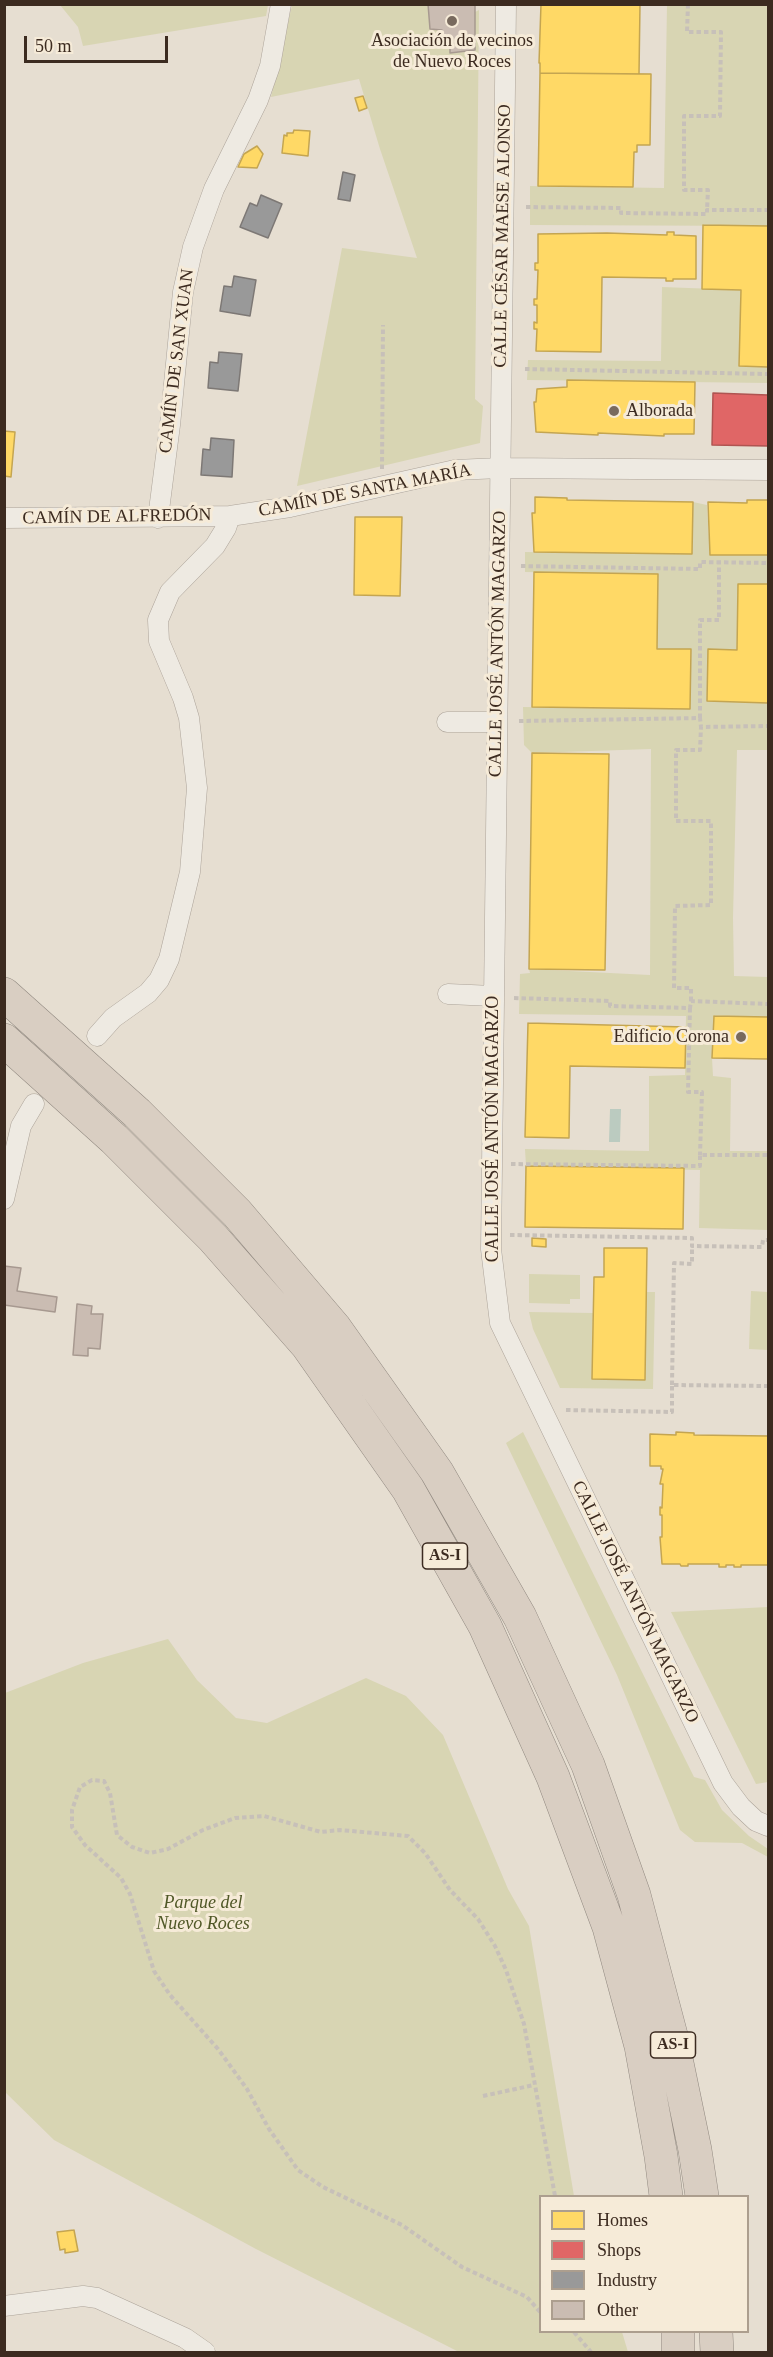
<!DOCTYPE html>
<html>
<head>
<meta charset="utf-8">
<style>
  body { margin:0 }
  #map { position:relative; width:773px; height:2357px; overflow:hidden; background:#e6ded1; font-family:"Times New Roman",serif }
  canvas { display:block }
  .frame { position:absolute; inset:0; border:6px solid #3c2b20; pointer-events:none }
  .legend { position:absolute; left:539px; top:2195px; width:210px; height:138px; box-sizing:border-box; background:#f6ebd8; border:2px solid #ac9e8e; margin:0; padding:8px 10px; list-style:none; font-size:18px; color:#3c2b20 }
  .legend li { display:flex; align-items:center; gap:12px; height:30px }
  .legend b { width:30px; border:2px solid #ac9e8e }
  .scale { position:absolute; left:24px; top:36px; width:144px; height:27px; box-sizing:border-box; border:3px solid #3c2b20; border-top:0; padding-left:8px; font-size:18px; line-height:21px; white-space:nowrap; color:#3c2b20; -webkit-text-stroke:4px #f6ebd8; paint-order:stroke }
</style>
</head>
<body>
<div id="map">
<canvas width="773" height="2357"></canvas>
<div class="frame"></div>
<ul class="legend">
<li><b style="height:16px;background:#ffd966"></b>Homes</li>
<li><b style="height:16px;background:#e06666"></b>Shops</li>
<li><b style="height:16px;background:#999"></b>Industry</li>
<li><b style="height:16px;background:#cabcb2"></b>Other</li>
</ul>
<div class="scale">50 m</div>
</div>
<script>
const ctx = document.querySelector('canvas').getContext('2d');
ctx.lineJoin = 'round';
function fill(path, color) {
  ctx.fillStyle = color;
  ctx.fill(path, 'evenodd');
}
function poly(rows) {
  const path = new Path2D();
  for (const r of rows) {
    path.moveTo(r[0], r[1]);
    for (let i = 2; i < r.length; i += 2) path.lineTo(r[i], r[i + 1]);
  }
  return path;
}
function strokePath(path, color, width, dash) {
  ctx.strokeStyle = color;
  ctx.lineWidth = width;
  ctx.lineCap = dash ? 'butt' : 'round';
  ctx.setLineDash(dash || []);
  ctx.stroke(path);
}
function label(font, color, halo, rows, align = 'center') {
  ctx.font = font + ' "Times New Roman",serif';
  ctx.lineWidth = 6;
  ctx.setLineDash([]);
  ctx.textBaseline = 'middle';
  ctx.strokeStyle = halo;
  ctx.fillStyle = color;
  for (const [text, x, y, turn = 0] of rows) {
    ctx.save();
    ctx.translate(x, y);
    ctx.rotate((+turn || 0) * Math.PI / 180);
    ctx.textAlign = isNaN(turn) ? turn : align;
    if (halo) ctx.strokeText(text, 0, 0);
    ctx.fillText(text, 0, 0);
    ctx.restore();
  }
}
fill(poly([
  [60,5,268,5,266,16,83,46,78,27],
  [292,5,428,5,430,29,442,30,442,43,450,43,451,53,474,50,475,12,479,10,475,399,483,406,480,443,297,486,342,248,417,258,380,149,359,79,271,97],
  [667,5,768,5,768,226,530,225,530,186,664,188],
  [662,287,741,290,739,366,768,367,768,383,527,380,528,360,661,361],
  [693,502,707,505,710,554,768,555,768,584,738,584,737,650,708,649,707,701,768,702,768,750,737,750,733,918,734,976,768,977,768,1017,714,1016,712,1058,713,1076,731,1078,730,1151,768,1151,768,1230,699,1228,700,1170,526,1166,525,1149,649,1151,649,1076,685,1075,686,1016,519,1014,520,974,530,973,529,969,650,975,651,749,532,753,524,745,523,707,690,709,691,650,657,649,658,574,525,572,525,552,692,554],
  [529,1274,580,1275,580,1299,570,1299,570,1304,529,1303],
  [751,1291,768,1292,768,1350,749,1349],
  [646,1292,655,1292,653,1389,560,1388,533,1329,529,1312,593,1313,592,1379,645,1380],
  [523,1432,694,1777,705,1780,722,1810,749,1836,768,1849,768,1857,742,1843,695,1842,680,1830,617,1675,506,1443],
  [768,1607,768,1782,756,1784,671,1612],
  [168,1639,197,1680,236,1718,267,1723,366,1678,406,1696,443,1735,508,1889,529,1926,574,2196,540,2196,540,2332,622,2332,628,2352,459,2352,256,2249,54,2140,5,2092,5,1693,83,1663]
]), '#d8d5b3');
fill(poly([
  [610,1109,621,1109,620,1142,609,1142]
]), '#bbcbc0');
const homes = poly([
  [541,4,640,4,639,74,540,73,540,63,539,63,541,4],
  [540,73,651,74,650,145,637,145,637,152,634,152,633,187,538,186,540,73],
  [363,96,367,108,359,111,355,98,363,96],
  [294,130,310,131,308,156,282,153,284,135,287,136,287,133,293,133,294,130],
  [257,146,263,154,257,168,238,167,244,154,257,146],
  [703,225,768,226,768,367,739,366,741,290,702,289,703,225],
  [667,232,674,232,674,235,696,236,696,279,673,279,673,281,666,281,666,278,602,277,601,352,536,351,537,329,534,329,534,322,537,323,537,305,534,305,534,299,537,299,538,270,535,270,535,263,538,263,538,234,607,233,667,235,667,232],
  [567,380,695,382,694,434,664,434,664,436,598,433,598,435,536,432,534,402,536,402,537,389,567,387,567,380],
  [4,431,15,432,11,477,4,476,4,431],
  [535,497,567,498,567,500,693,502,692,554,534,552,532,513,535,513,535,497],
  [747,500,768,500,768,555,710,555,708,502,747,503,747,500],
  [355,517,402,517,400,596,354,595,355,517],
  [534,572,658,574,657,649,691,649,690,709,532,707,534,572],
  [738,584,768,584,768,703,707,701,708,649,737,650,738,584],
  [532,753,609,754,605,970,529,969,532,753],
  [714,1016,768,1017,768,1059,712,1058,714,1016],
  [528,1023,686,1027,685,1068,570,1066,569,1138,525,1137,528,1023],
  [526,1166,684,1168,683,1229,525,1227,526,1166],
  [532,1238,546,1239,546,1247,532,1246,532,1238],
  [604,1248,647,1248,645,1380,592,1379,594,1277,604,1277,604,1248],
  [676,1432,694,1433,694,1435,768,1436,768,1565,741,1565,741,1567,734,1567,734,1565,726,1565,726,1567,719,1567,719,1564,688,1564,688,1566,681,1566,680,1564,662,1564,660,1537,662,1537,662,1515,660,1515,660,1507,662,1508,663,1484,660,1484,663,1469,661,1469,661,1466,650,1466,650,1434,676,1435,676,1432],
  [74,2230,78,2251,65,2253,65,2249,60,2250,57,2232,74,2230]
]);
fill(homes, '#ffd966');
strokePath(homes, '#c4a551', 1.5);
const shops = poly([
  [713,393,768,395,768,446,712,445,713,393]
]);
fill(shops, '#e06666');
strokePath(shops, '#af5451', 1.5);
const industry = poly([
  [343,172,355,175,350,201,338,199,343,172],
  [261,195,282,204,268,238,240,227,250,203,257,206,261,195],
  [234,276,256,280,250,316,220,311,224,286,232,287,234,276],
  [219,352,242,354,238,391,208,388,210,362,218,363,219,352],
  [211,438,234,440,232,477,201,475,203,449,210,450,211,438]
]);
fill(industry, '#999');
strokePath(industry, '#7d7875', 1.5);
const building = poly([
  [428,4,475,4,475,50,450,53,450,43,442,43,442,30,430,29,428,4],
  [4,1266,21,1268,17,1291,57,1297,55,1312,4,1305,4,1266],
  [77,1304,92,1306,91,1314,103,1314,100,1349,88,1348,88,1356,73,1355,77,1304]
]);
fill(building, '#cabcb2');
strokePath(building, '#a79990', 1.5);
const minor = poly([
  [506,4,491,1249,500,1323,723,1783,741,1807,756,1821,768,1826],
  [4,518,230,516,290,507,455,470,500,468,768,470],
  [158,518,170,425,183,292,193,247,214,189,258,100,270,66,281,4],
  [447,722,497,722],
  [448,994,493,996],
  [97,1036,113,1018,148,993,159,980,169,959,190,872,197,788,189,718,183,698,159,641,158,620,170,592,215,546,226,528,230,516],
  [4,1199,21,1126,34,1104],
  [4,2306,83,2296,97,2298,185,2338,205,2352]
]);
const motorway = poly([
  [4,994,137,1113,237,1213,335,1328,437,1472,520,1617,588,1765,634,1895,672,2039,695,2150,702,2196],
  [4,1040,114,1139,213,1238,307,1345,408,1489,485,1626,553,1777,609,1927,641,2046,661,2156,666,2196],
  [678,2332,678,2352],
  [716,2332,717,2352]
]);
strokePath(minor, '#aca399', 21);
strokePath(motorway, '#918980', 34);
strokePath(poly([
  [688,4,687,32,721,32,720,116,684,116,684,190,708,190,707,210],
  [526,207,621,208,621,213,707,214,707,210,768,210],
  [525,369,768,374],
  [382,469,383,325],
  [521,566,700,569,700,562,768,563],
  [700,718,700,620,719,620,719,562],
  [519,721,700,718,701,727,768,726],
  [514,998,610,1001,610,1006,690,1008,691,1001,768,1004],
  [691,1001,691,988,674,988,675,906,711,905,711,821,676,821,676,750,700,750,701,727],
  [690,1008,688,1092,702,1092,700,1155],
  [511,1164,700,1166,700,1155,768,1155],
  [510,1235,692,1238,692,1246,762,1247,763,1240,768,1240],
  [672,1385,674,1263,692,1264,692,1246],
  [566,1410,672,1412,672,1385,768,1386],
  [483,2096,534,2085],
  [540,2312,527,2297,462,2267,402,2225,323,2187,298,2170,269,2129,247,2089,218,2049,170,1995,154,1971,130,1894,121,1878,85,1845,72,1827,72,1810,80,1787,92,1780,104,1781,110,1793,117,1835,132,1847,150,1853,168,1849,203,1830,235,1818,264,1816,321,1832,340,1830,408,1836,425,1853,450,1890,478,1919,495,1946,506,1970,524,2024,555,2196],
  [574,2332,591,2352]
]), '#c7c0b9', 4, [4.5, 3]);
strokePath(minor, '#eeeae2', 20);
strokePath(motorway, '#d9cec2', 33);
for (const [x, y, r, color] of [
  [452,21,6,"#786a5e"],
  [614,411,6,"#786a5e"],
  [741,1037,6,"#786a5e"]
]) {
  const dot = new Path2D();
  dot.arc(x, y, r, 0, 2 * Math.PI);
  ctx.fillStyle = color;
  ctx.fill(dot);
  strokePath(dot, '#f6ebd8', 2);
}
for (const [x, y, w] of [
  [445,1556,45],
  [673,2045,45]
]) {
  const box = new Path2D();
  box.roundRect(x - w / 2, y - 13, w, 26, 4.5);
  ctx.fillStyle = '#f6ebd8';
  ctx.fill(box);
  strokePath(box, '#3c2b20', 1.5);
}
label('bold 16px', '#3c2b20', null, [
  ["AS-I",445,1556],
  ["AS-I",673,2045]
]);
label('18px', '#3c2b20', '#f6ebd8', [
  ["Asociación de vecinos",452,41],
  ["de Nuevo Roces",452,62],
  ["Alborada",626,411,"left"],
  ["Edificio Corona",729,1037,"right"]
]);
label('18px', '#3c2b20', '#f6ebd8', [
  ["CALLE CÉSAR MAESE ALONSO",503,236,-89],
  ["CAMÍN DE SAN XUAN",177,361,-83],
  ["CAMÍN DE SANTA MARÍA",365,491,-11],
  ["CAMÍN DE ALFREDÓN",117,517,-1],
  ["CALLE JOSÉ ANTÓN MAGARZO",498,644,-89],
  ["CALLE JOSÉ ANTÓN MAGARZO",493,1129,-90],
  ["CALLE JOSÉ ANTÓN MAGARZO",635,1602,64]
]);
label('italic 18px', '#505827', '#f6ebd8', [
  ["Parque del",203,1903],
  ["Nuevo Roces",203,1924]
]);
</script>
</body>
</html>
